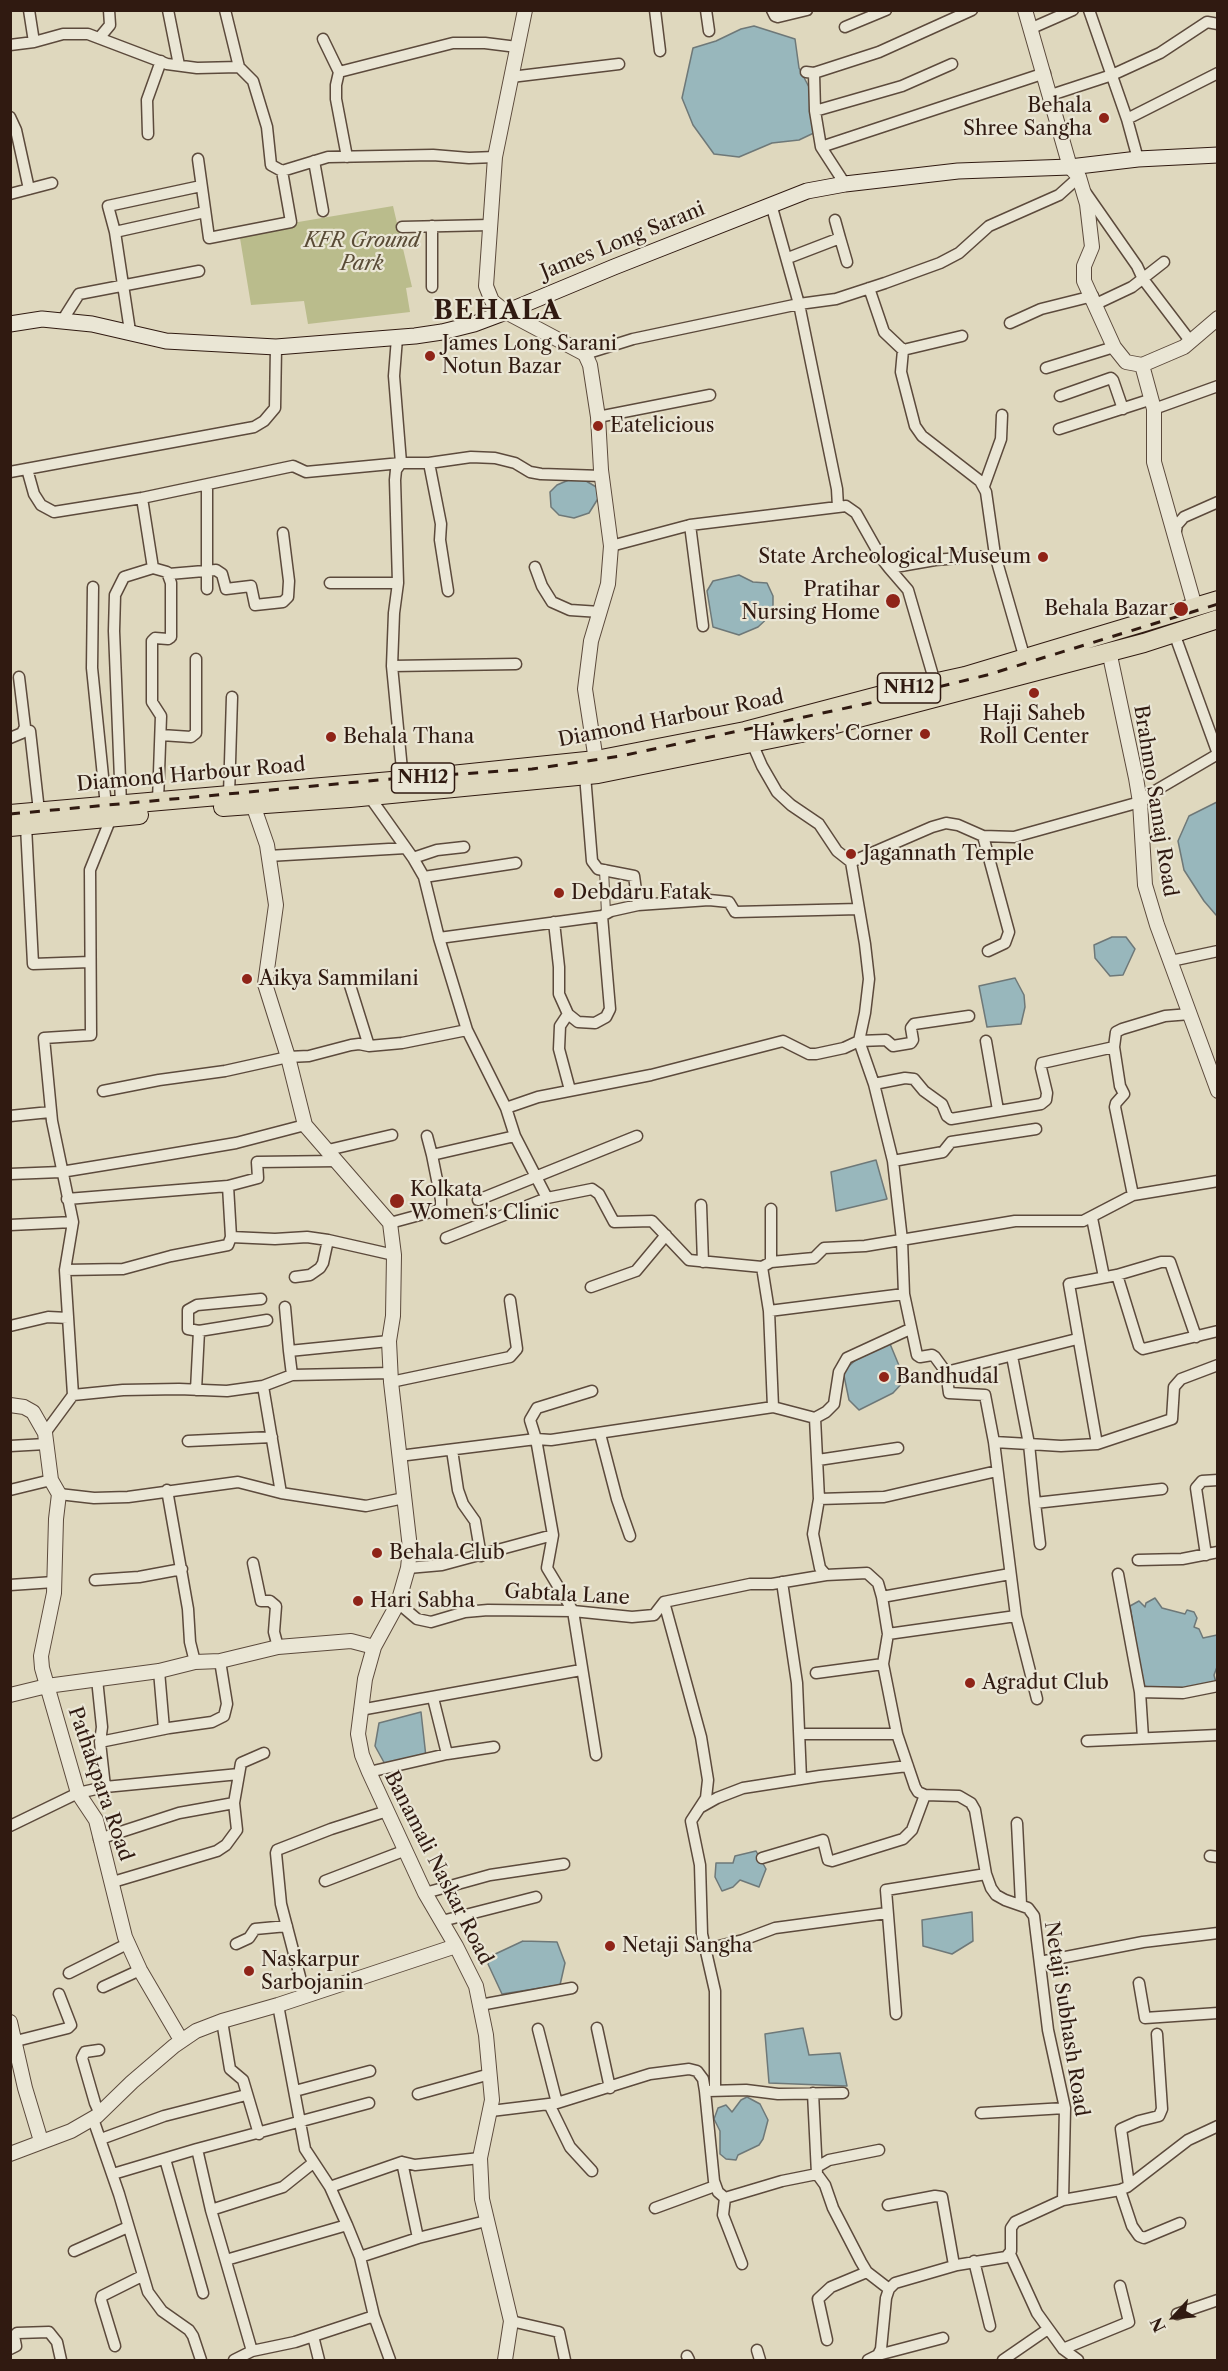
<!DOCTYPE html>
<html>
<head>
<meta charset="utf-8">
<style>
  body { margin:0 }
  #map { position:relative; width:1228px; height:2371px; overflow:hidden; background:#dfd8be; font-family:"Libre Caslon Text",serif }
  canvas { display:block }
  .frame { position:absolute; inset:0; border:12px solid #301a11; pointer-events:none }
  .north { position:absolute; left:1144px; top:2287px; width:60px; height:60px; -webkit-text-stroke:4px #eae6d5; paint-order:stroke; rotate:244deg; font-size:16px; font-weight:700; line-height:24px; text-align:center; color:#301a11 }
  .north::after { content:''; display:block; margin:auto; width:21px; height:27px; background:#301a11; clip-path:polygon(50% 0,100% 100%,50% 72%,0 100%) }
</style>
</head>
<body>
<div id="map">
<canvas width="1228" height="2371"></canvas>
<div class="frame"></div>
<div class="north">N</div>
</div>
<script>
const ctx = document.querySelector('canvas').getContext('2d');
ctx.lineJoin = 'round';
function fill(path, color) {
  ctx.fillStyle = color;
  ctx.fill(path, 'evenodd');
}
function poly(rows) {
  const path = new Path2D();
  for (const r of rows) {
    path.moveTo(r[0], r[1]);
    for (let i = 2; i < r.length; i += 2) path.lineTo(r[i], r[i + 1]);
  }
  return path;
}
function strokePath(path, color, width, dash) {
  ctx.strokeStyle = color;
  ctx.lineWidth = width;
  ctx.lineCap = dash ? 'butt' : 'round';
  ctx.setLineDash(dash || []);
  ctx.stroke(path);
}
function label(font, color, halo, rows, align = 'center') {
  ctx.font = font + ' "Libre Caslon Text",serif';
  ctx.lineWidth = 4.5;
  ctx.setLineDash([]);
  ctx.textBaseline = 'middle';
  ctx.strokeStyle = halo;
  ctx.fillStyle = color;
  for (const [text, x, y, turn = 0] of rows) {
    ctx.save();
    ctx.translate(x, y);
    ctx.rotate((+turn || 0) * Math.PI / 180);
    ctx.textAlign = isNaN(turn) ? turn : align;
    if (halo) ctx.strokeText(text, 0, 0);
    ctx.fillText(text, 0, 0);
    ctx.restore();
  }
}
fill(poly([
  [393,206,412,287,406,288,410,312,308,324,304,301,251,305,239,232]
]), '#babc8c');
const water = poly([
  [754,26,795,39,799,68,810,89,818,131,799,140,772,143,739,157,714,154,693,125,682,98,693,48,716,41,741,29,754,26],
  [571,479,586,481,598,488,599,497,589,513,574,518,559,515,551,507,550,492,557,485,571,479],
  [739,575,753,582,767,583,773,596,773,613,758,627,739,635,713,627,707,591,713,581,739,575],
  [1217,802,1218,914,1216,915,1204,901,1184,870,1178,841,1189,816,1217,802],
  [1112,937,1126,937,1135,949,1123,975,1110,976,1095,958,1094,945,1112,937],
  [1015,978,1024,995,1025,1007,1021,1024,987,1027,979,986,1015,978],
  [876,1160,887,1199,836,1211,831,1172,876,1160],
  [888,1339,905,1380,893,1393,859,1410,849,1400,843,1371,864,1353,888,1339],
  [1155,1598,1162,1608,1185,1614,1187,1610,1194,1612,1197,1618,1194,1627,1199,1629,1203,1638,1217,1635,1217,1667,1214,1675,1216,1683,1211,1682,1182,1692,1143,1686,1130,1606,1139,1601,1145,1607,1146,1603,1155,1598],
  [421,1712,426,1757,386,1766,375,1746,379,1723,421,1712],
  [756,1851,766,1869,759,1887,740,1880,733,1887,722,1891,715,1877,716,1863,733,1863,735,1856,756,1851],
  [972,1912,973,1941,952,1954,923,1946,922,1920,972,1912],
  [523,1941,557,1942,565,1963,560,1985,502,1994,488,1964,491,1956,523,1941],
  [803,2028,809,2055,840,2053,847,2086,769,2083,765,2034,803,2028],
  [747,2097,760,2104,768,2120,763,2139,759,2145,738,2155,736,2160,726,2159,720,2154,720,2131,714,2119,718,2108,726,2105,732,2112,741,2100,747,2097]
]);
fill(water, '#98b7bc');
strokePath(water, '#6e7878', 1.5);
const pedestrian = poly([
  [604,869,606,914]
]);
const minor = poly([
  [29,10,34,42],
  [168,10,179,65],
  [225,10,239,67],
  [655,10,660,51],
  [706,10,709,31],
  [772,10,775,16,778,17,807,10],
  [1089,10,1127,119,1138,159],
  [845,27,886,10],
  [1032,28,1073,10],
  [100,37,110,25,109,10],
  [323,39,339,72,336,85,336,99,347,157],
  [10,45,34,42,63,34,88,34,167,64,197,68,239,67,253,81,267,127,271,165,282,171,328,157,433,155,469,158,495,157],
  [339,72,453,43,485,43,517,47],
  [806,72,814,73,879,52,972,10],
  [814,73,815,111,821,147,845,184],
  [511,77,619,64],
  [1051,95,1112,75,1160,53,1207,22,1218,24],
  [815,111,902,86,952,64],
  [10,117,16,130,29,189],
  [1127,119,1218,73],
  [148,134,147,100,161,61],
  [821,147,1045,73],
  [198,159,209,238,291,222,282,171],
  [314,161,323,211],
  [1086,193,1137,266,1143,279,1191,342],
  [10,194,52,183],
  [771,204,799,304,837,489,838,507],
  [835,220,840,238],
  [402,227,490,225],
  [115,232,205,212],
  [788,258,840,238,847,262],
  [432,287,432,226],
  [869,288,884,332,903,350,901,372,915,426,922,436,980,481,986,492,995,555,1025,659],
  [1096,304,1132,287,1164,262],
  [62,321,79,294,199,271],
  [1010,323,1041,309,1093,296],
  [130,331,115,232,108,206,201,186],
  [397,338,394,376,401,463,396,470,395,480,398,583,394,613,392,666,403,780],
  [903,350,962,336],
  [585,354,633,339,799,304,836,299,885,283,940,263,959,253,989,226,1059,195,1079,177],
  [1046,368,1114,347],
  [1060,396,1111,378,1113,380,1123,409],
  [1154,409,1218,386],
  [598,417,710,395],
  [1059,429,1152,399],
  [429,463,441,524,440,540,448,591],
  [27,469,34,494,41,505,54,512,142,498,293,466,306,472,401,463,429,463,471,457,495,458,515,463,530,472,541,474,602,476],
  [10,472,254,427,264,421,275,408,276,347],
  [984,486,1001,439,1002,415],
  [142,498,153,568,167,572,171,583,171,637,168,639,155,638,152,641,152,702,161,716,158,801],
  [690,525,703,626],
  [1175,536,1177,525,1184,517,1218,502],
  [611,546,690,525,846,506,856,513,882,559,889,568,935,560,995,555],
  [535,567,542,586,552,602,570,610,600,612],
  [889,568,908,590,936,686],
  [169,574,216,570,222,574,226,589,251,586,255,605,283,602,288,597,289,581,283,533],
  [330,583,398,583],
  [93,587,92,668,106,806],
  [207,589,207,485],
  [392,666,516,664],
  [30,731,39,811],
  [161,735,191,737,196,733,196,659],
  [10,738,22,733,25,727,19,677],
  [752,743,762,766,777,792,791,805,819,824,837,851,851,862,865,944,869,979,865,1013,859,1041,874,1084,893,1161,902,1240,904,1294,917,1355,920,1357,932,1355,935,1357,946,1372,949,1393,985,1395,994,1442,1029,1444,1035,1503,1162,1489],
  [585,775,592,861,598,869,634,876,638,905,709,900,729,902,735,912,859,909],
  [229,795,232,697],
  [369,796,413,858,424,877,439,938,467,1030,506,1108,515,1136,432,1155,441,1200,441,1207,438,1210,390,1223],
  [121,804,114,631,115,595,124,577,153,568],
  [26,826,33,964,90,962],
  [983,836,1009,932,1005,943,988,951],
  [268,856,406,848],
  [413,858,437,850,464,847],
  [851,862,932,827,946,823,958,825,983,836,1014,837,1140,802,1148,795,1218,754,1174,633],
  [424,877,516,863],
  [554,922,559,967,559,994,568,1014,560,1026,559,1049,570,1090],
  [439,938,602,916,611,911,638,905],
  [1171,961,1218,951],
  [348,979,369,1046],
  [568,1014,578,1022,595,1023,606,1017,610,1009,602,916],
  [986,1041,998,1110],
  [1114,1047,1120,1086,1124,1094,1116,1103,1115,1107,1133,1195],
  [874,1084,905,1078,914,1079,924,1091,942,1104,947,1116,951,1119,1041,1104,1046,1100,1047,1093,1041,1068,1042,1063,1114,1047,1116,1032,1122,1029,1165,1016,1190,1014],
  [103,1091,159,1080,225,1071,288,1057,309,1056,351,1045,359,1044,369,1046,402,1043,467,1030],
  [506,1108,538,1097,651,1075,783,1041,809,1054,816,1054,844,1048,859,1041,886,1040,893,1046,911,1043,913,1040,911,1028,914,1024,969,1016],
  [10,1116,50,1112],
  [427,1136,432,1155],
  [515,1136,547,1198,592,1189,599,1194,614,1222,652,1221,689,1260,762,1267,769,1311,773,1407],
  [328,1150,392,1135],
  [893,1161,943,1152,951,1142,1036,1129],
  [10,1174,61,1172,153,1157,236,1143,305,1125],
  [67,1199,228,1186,258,1178,257,1162,337,1161],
  [478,1200,637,1136],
  [701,1205,703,1262],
  [1092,1218,1104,1277],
  [10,1225,73,1222],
  [231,1237,275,1239,307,1237,328,1240],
  [446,1238,547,1198],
  [771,1262,771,1209],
  [762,1267,771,1262,814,1258,824,1248,865,1246,1015,1221,1083,1221,1133,1195,1218,1181],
  [65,1270,123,1269,171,1256,228,1245,231,1237,228,1186],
  [1117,1275,1139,1346,1143,1349,1218,1331],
  [295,1277,310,1275,320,1268,323,1263,328,1240,394,1255],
  [591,1287,636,1271,666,1235],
  [285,1307,289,1351],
  [769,1311,904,1294],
  [10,1326,48,1317,68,1318],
  [199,1331,267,1320],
  [1012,1356,1029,1444,1061,1446,1097,1444,1172,1419,1174,1387,1181,1379,1218,1365],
  [946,1372,1077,1339],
  [292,1375,289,1351,389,1341],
  [391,1382,510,1357,517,1349,510,1300],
  [263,1386,281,1493],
  [196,1390,199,1331,188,1329,188,1310,197,1305,261,1299],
  [592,1391,537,1408,530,1420,536,1439,553,1535,547,1568,573,1611,596,1755],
  [73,1395,123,1390,179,1389,227,1391,263,1386,292,1375,391,1373],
  [815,1418,819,1499,813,1534,820,1568,826,1575,867,1573,878,1583,882,1597,888,1634,883,1664,897,1734,915,1787,918,1792,925,1795,959,1796,971,1803,975,1810,986,1874,991,1888,996,1895,1005,1900,1028,1908,1034,1916,1048,2030,1065,2108,1063,2200],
  [815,1418,826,1412,834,1404,839,1372,847,1358,910,1329],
  [45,1433,73,1395,65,1270,73,1222,52,1121,44,1038,91,1035,90,870,111,818],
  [600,1434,617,1499,630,1536],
  [188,1441,272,1437],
  [994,1442,1016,1616,1037,1699],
  [1097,1444,1069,1284,1117,1275,1161,1262,1170,1262,1196,1337],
  [10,1446,46,1444],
  [452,1450,458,1490,463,1504,475,1521,481,1556],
  [399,1456,536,1439,551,1440,773,1407,815,1418],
  [818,1460,898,1448],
  [10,1490,51,1480],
  [167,1490,188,1609,190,1642,195,1662],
  [59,1494,94,1498,128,1497,238,1482,281,1493,366,1506,404,1498],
  [819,1499,884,1497,997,1471],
  [1035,1503,1040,1544],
  [1206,1555,1196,1488,1202,1481,1218,1480],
  [1138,1560,1182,1559,1218,1552],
  [253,1563,261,1601,270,1601,276,1606,274,1632,278,1647],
  [408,1568,442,1565,553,1535],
  [1118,1574,1140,1692,1143,1738],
  [95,1580,139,1577,182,1569],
  [782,1582,797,1683,801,1779],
  [10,1585,54,1582],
  [882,1597,1010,1574],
  [664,1602,701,1737,708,1780,706,1798,691,1821,700,1865,702,1934,715,1991,715,2091],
  [664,1602,750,1584,772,1584,826,1575],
  [398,1603,417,1619,431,1622,465,1612,488,1610,573,1611,632,1617,654,1615,664,1602],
  [888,1634,1016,1616],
  [159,1671,164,1729],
  [816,1673,883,1664],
  [97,1679,102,1727,100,1742,105,1787],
  [1140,1692,1183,1693,1218,1686],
  [433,1698,447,1754],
  [360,1710,581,1670],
  [806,1734,897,1734],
  [1087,1741,1218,1735],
  [100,1742,169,1728,212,1722,224,1716,227,1704,220,1661],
  [369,1772,447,1754,494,1747],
  [701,1807,717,1798,743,1788,820,1776,908,1766],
  [1017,1823,1021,1904],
  [10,1826,78,1793,105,1787,239,1774],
  [99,1839,179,1813,234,1803],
  [1210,1856,1218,1857],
  [762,1858,823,1840,828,1860,832,1861,903,1839,912,1830,925,1795],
  [325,1881,406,1850],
  [113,1882,217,1851,226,1845,237,1830,234,1803,241,1763,264,1753],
  [425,1893,490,1875,564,1864],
  [442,1921,536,1897],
  [236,1944,249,1938,255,1929,287,1926],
  [707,1949,743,1940,775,1928,887,1913],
  [1040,1962,1143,1942,1218,1933],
  [69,1973,129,1943],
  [1139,1983,1145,2018,1218,2013],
  [103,1987,140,1970],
  [305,1996,281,1904,276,1853,277,1850,331,1829,387,1811],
  [480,2005,572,1988],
  [896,2014,886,1890,986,1874],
  [222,2021,230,2069,243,2080,259,2134],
  [597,2028,610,2088],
  [538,2029,557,2103],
  [16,2041,68,2028,71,2025,59,1994],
  [99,2050,85,2052,82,2058,95,2103,100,2114],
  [295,2091,370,2071],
  [708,2091,746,2090,778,2094,843,2093],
  [813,2093,817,2174],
  [418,2094,490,2074],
  [549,2104,570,2147,592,2171],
  [491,2111,557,2103,650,2074,689,2069,697,2071,703,2079,705,2091,714,2181,718,2192,725,2198,782,2181,817,2174,825,2185,833,2208,861,2262,867,2272,889,2289],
  [981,2113,1065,2108],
  [93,2119,119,2194,148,2292,162,2311,189,2330,193,2336,201,2360],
  [101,2139,164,2116,246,2095],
  [197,2149,211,2210,252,2351],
  [165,2159,203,2293],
  [402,2162,418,2238],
  [817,2167,829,2160,879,2150],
  [113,2174,197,2149,369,2103],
  [1129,2185,1121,2129,1139,2121,1159,2116,1162,2109,1157,2034],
  [330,2187,402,2162,415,2165,480,2158],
  [1120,2190,1132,2226,1139,2236,1144,2238,1180,2223],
  [725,2198,723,2215,742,2264],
  [888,2205,935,2196,942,2197,954,2265],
  [655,2208,715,2186],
  [211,2210,283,2187,313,2163],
  [74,2251,128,2227],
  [1010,2254,1037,2313,1063,2349,1078,2360],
  [360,2257,418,2238,486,2221],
  [226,2260,347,2225],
  [974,2261,990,2326],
  [1177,2314,1218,2300],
  [374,2316,390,2360],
  [511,2321,559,2332,565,2360],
  [313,2336,319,2360],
  [827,2340,818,2299,831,2287,867,2272],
  [115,2346,101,2300,102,2296,142,2276],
  [10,2349,16,2346,14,2336,17,2333,49,2332,57,2342,61,2360],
  [1063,2349,1129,2322,1120,2286],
  [757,2350,760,2360],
  [878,2355,943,2338],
  [687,2356,689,2360],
  [234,2360,252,2351,295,2342,374,2316,360,2257,347,2225,330,2187,305,2149,278,2005],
  [868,2360,878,2355,881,2349,886,2298,889,2289,895,2283,957,2265,1006,2257,1011,2251,1011,2228,1015,2222,1063,2200,1120,2190,1127,2187,1188,2140,1218,2126],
  [1003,2360,1048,2329]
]);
const tertiary = poly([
  [525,10,495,157,486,286,492,301,506,312,585,354,590,365,598,417,601,470,611,546,608,584,591,641,585,689,597,767],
  [1025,10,1070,167,1079,177,1087,204,1092,247,1084,266,1084,281,1114,347,1126,362,1142,365,1184,347,1218,318],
  [1142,365,1154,409,1154,462,1195,607],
  [1109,651,1136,778,1140,802,1145,885,1157,925,1218,1091],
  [250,796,267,845,276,905,265,984,288,1057,305,1125,390,1223,394,1255,393,1316,389,1341,391,1382,410,1548,408,1568,398,1603,374,1647,365,1679,358,1734,362,1755,369,1772,425,1893,456,1946,476,1986,486,2035,492,2100,480,2158,482,2199,511,2321,505,2360],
  [10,1405,24,1407,33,1412,45,1433,51,1480,59,1494,56,1519,54,1593,41,1656,42,1668,78,1793,96,1820,125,1937,140,1970,181,2040],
  [10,1695,47,1686,159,1671,195,1662,220,1661,278,1647,351,1641,374,1647],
  [10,2022,25,2088,41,2141],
  [10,2154,71,2131,97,2116,132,2082,174,2046,196,2031,222,2021,278,2005,456,1946]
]);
const secondary = poly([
  [10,324,42,319,92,324,166,341,276,347,415,336,442,332,474,324,506,312,614,267,807,191,845,184,958,171,1070,167,1138,159,1218,155]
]);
const trunk = poly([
  [223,807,350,798,598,774,801,733,1144,643,1218,619],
  [10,814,403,780,596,760,745,731,901,690,965,676,1218,600],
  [10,827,139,815]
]);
strokePath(pedestrian, '#5c4a3c', 10);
strokePath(minor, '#5c4a3c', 13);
strokePath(tertiary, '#5c4a3c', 16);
strokePath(secondary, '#301a11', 17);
strokePath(trunk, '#301a11', 20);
strokePath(pedestrian, '#eae6d5', 8);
strokePath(minor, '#eae6d5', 10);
strokePath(tertiary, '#eae6d5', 14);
strokePath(secondary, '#eae6d5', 15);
strokePath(trunk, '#dfd8be', 18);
strokePath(poly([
  [10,814,401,778,532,769,621,756,893,698,987,675,1218,604]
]), '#301a11', 3, [10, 10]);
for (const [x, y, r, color] of [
  [1104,118,6,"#8f2418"],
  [430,356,6,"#8f2418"],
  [598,426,6,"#8f2418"],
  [1043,557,6,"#8f2418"],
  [893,601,8,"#8f2418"],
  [1181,609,8,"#8f2418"],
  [1034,693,6,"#8f2418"],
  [925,734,6,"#8f2418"],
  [331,737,6,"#8f2418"],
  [851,854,6,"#8f2418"],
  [559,893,6,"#8f2418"],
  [247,979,6,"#8f2418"],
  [397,1201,8,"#8f2418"],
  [884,1377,6,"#8f2418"],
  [377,1553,6,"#8f2418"],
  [358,1601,6,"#8f2418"],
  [970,1683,6,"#8f2418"],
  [610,1946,6,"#8f2418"],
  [249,1971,6,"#8f2418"]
]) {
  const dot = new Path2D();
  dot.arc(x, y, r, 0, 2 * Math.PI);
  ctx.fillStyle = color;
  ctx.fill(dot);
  strokePath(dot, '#eae6d5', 2);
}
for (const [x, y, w] of [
  [909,688,63],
  [423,778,63]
]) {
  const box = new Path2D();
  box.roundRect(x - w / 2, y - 15, w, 30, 4.5);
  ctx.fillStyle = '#eae6d5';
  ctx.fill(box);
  strokePath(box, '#301a11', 1.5);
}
label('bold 18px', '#301a11', null, [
  ["NH12",909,688],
  ["NH12",423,778]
]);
label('20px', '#301a11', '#eae6d5', [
  ["Behala",1092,106,"right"],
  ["Shree Sangha",1092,129,"right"],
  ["James Long Sarani",442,344],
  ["Notun Bazar",442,367],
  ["Eatelicious",610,426],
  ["State Archeological Museum",1031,557,"right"],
  ["Pratihar",880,590,"right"],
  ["Nursing Home",880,613,"right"],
  ["Behala Bazar",1168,609,"right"],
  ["Haji Saheb",1034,714,"center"],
  ["Roll Center",1034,737,"center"],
  ["Hawkers' Corner",913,734,"right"],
  ["Behala Thana",343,737],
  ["Jagannath Temple",863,854],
  ["Debdaru Fatak",571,893],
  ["Aikya Sammilani",259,979],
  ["Kolkata",410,1190],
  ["Women's Clinic",410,1213],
  ["Bandhudal",896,1377],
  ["Behala Club",389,1553],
  ["Hari Sabha",370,1601],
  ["Agradut Club",982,1683],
  ["Netaji Sangha",622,1946],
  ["Naskarpur",261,1960],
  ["Sarbojanin",261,1983]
], 'left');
label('italic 20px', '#594b36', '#eae6d5', [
  ["KFR Ground",362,241],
  ["Park",362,264]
]);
label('20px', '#301a11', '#eae6d5', [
  ["James Long Sarani",623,241,-22],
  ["Diamond Harbour Road",671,719,-11],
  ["Diamond Harbour Road",191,775,-5],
  ["Brahmo Samaj Road",1155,801,81],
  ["Gabtala Lane",567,1595,3],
  ["Pathakpara Road",100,1784,71],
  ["Banamali Naskar Road",438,1868,63],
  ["Netaji Subhash Road",1066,2019,81]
]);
ctx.letterSpacing = '1.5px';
label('bold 26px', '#301a11', '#eae6d5', [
  ["BEHALA",498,311]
]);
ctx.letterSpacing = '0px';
</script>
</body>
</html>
